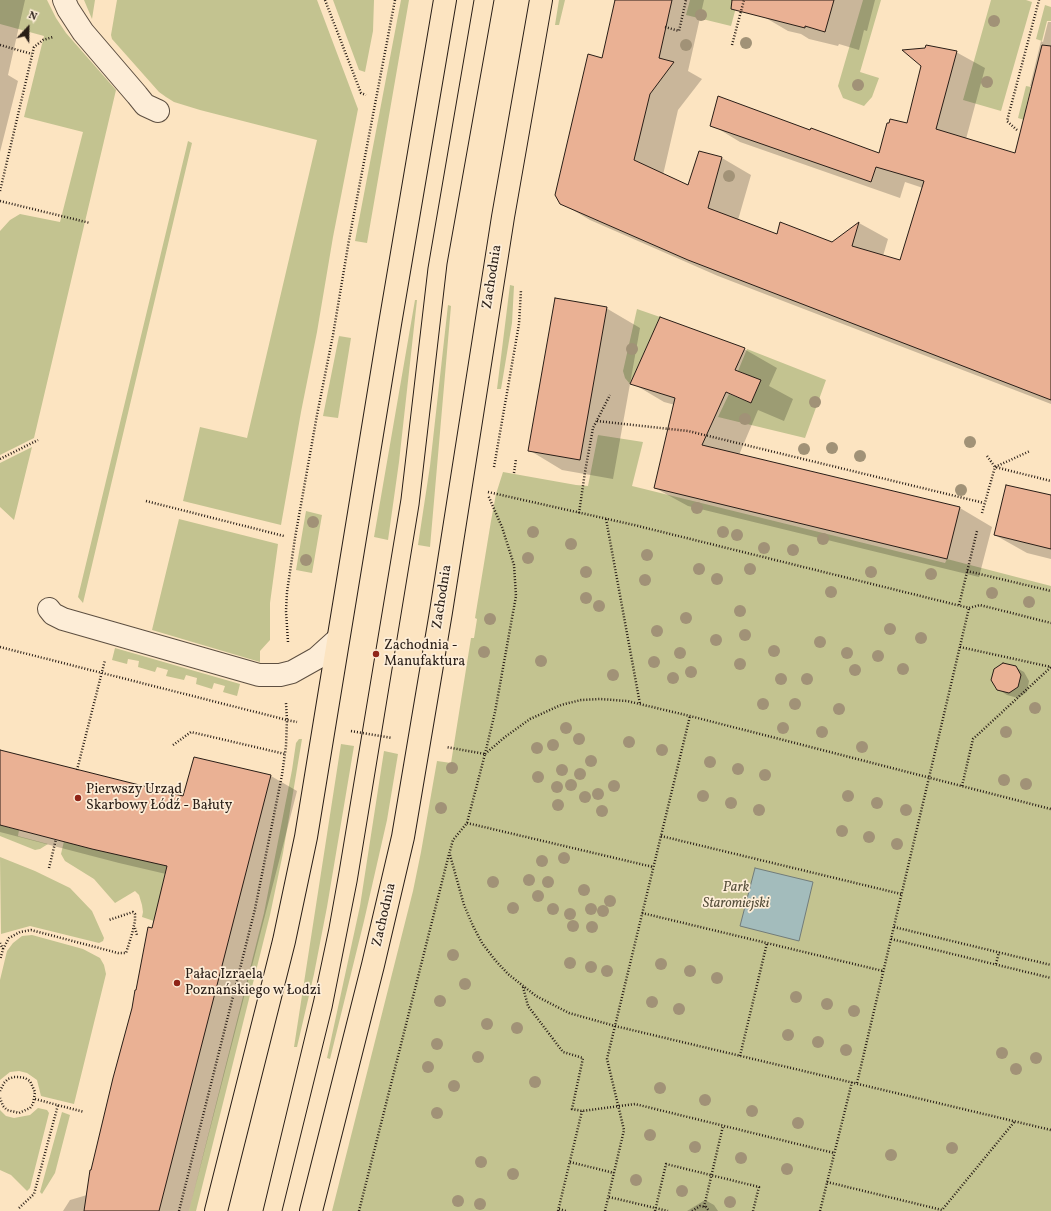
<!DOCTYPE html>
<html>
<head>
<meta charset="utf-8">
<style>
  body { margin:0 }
  #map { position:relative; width:1051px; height:1211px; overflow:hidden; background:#fce4c1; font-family:Vollkorn,serif }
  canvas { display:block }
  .north { position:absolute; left:8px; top:8px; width:40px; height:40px; -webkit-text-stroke:3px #fdedd7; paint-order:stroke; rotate:22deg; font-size:11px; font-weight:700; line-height:16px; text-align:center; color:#281d16 }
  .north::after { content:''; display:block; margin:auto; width:14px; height:18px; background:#281d16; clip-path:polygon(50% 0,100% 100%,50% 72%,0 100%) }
</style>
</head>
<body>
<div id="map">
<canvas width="1051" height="1211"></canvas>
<div class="north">N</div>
</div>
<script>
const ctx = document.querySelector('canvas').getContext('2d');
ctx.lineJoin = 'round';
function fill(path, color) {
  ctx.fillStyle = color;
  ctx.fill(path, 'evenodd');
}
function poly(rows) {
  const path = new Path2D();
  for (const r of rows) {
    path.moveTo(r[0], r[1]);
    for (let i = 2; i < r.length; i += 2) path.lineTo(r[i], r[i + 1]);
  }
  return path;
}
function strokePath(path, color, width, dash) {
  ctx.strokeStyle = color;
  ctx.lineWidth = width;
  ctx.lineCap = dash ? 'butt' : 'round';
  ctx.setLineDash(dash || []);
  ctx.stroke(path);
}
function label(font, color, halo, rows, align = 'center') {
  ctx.font = font + ' Vollkorn,serif';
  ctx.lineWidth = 3.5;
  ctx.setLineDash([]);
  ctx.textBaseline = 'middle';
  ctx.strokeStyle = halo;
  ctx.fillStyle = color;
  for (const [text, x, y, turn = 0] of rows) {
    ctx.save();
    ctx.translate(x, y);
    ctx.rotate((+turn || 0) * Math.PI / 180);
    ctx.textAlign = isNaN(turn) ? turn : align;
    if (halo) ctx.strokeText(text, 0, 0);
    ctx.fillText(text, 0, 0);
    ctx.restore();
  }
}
fill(poly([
  [0,0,47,0,56,18,66,33,116,90,34,438,0,455,0,231,10,220,20,214,60,222,83,132,24,117,44,36,0,24],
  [84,0,95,0,92,19],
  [117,0,317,0,358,109,333,237,317,332,301,412,281,525,183,501,200,427,247,438,317,140,200,110,174,102,166,97,159,92,112,39,111,35],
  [333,0,374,0,373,31,365,72,359,70],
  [401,0,409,0,367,243,355,241],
  [559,0,565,0,559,25,555,25],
  [690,0,738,0,731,26,686,15],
  [863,0,881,0,860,72,879,78,872,97,864,106,843,98,838,86],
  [991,0,1026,0,1032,2,1001,111,963,100],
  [1045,5,1051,7,1051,21,1047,21,1042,41,1036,39],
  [1026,86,1031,87,1026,107,1048,112,1051,128,1018,118],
  [188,141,192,143,83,603,78,597],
  [510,285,514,286,512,323,501,389,497,389],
  [415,300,417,300,399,462,388,540,374,537],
  [448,305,451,306,430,547,418,545,430,466],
  [637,309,660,317,630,384,625,378,623,371],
  [339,336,351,338,338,418,323,416],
  [747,349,826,380,805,438,718,417,729,394,751,403,760,380,738,371],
  [598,435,643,442,632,486,945,563,947,559,1051,586,1051,1211,332,1211,413,891,421,852,437,761,451,763,471,638,474,638,477,619,475,618,491,521,496,494,503,472,576,485,588,486],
  [32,447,14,520,0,507,0,463],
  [306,511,322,515,312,573,296,570],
  [179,519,278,544,270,603,270,640,260,651,260,662,152,630],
  [115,648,240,684,237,696,223,692,225,686,214,683,212,689,196,684,197,678,186,675,184,680,166,676,168,670,157,667,155,672,138,667,139,661,128,659,127,664,112,660],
  [299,739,302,739,283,853,270,915,196,1211,189,1211,264,913,292,770,296,743],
  [341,744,354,746,327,907,314,974,297,1047,294,1047],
  [384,751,398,754,387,820,364,921,330,1059,327,1058,360,906],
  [0,825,19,830,18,836,48,844,40,849,35,850,0,836],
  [64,841,141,860,171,851,154,921,142,917,143,912,142,905,139,895,135,891,115,903,94,879,65,861,61,854],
  [0,857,35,871,70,888,92,911,104,938,103,941,99,943,30,926,1,934],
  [32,935,83,949,100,958,104,965,106,974,74,1104,41,1096,37,1080,27,1073,19,1071,10,1072,0,1080,0,980,7,951,13,943,22,936],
  [38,1108,47,1110,49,1113,30,1188,27,1191,11,1175,0,1170,0,1110,6,1116,14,1118,30,1115],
  [62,1112,70,1115,55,1173,42,1194,40,1192]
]), '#c3c390');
const water = poly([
  [755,868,813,882,799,941,740,926,755,868]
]);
fill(water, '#a3bcbc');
strokePath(water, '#727c7a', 1);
fill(poly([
  [0,0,25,0,8,75,18,81,0,152],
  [616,0,704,0,688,71,702,79,678,110,663,175,689,187,700,152,722,158,751,175,738,220,777,235,832,243,859,223,888,239,883,256,901,262,923,188,905,182,900,198,740,142,712,125,811,131,880,155,908,125,956,52,985,68,966,139,1016,154,1051,148,1051,404,718,276,590,220,561,203,602,60],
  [757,0,875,0,867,31,864,30,859,50,839,44,838,46,809,39,801,34,788,31,754,11],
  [1048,22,1051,22,1051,122,1032,87,1030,86,1041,41,1043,42],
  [606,308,640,328,613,479,562,470,529,450],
  [744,349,777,368,769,386,793,399,784,421,758,410,739,455,960,508,992,527,979,577,688,506,655,488,675,405,664,402,632,383],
  [1051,496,1051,559,1027,553,995,535],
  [1015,667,1024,672,1029,681,1027,692,1018,698,1007,695,998,689],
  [0,751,184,798,195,758,271,776,297,791,189,1211,63,1211,70,1200,87,1195,166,874,119,863,0,832],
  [705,1200,714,1205,718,1211,687,1211]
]), '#0003');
const building = poly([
  [615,0,672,0,659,58,674,62,650,94,634,160,688,185,699,151,722,157,708,208,777,234,780,222,832,242,859,222,852,246,900,260,924,181,876,167,871,182,710,126,718,96,810,130,811,128,879,153,887,123,889,123,890,119,907,123,921,66,902,50,925,48,926,45,957,51,936,129,1015,153,1042,45,1051,46,1051,400,688,260,560,204,555,195,588,54,602,58,615,0],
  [732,0,834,0,825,32,805,26,805,28,731,9,732,0],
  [555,298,607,307,580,460,528,451,555,298],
  [660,317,745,348,735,370,761,380,751,403,726,392,702,445,960,507,947,559,654,488,675,398,630,384,660,317],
  [1006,485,1051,495,1051,549,994,535,1006,485],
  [1003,663,1016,666,1021,675,1018,687,1009,693,997,690,991,680,994,669,1003,663],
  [0,750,183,796,194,757,271,775,159,1211,84,1211,90,1170,91,1170,113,1078,132,1008,135,990,136,990,148,927,152,928,167,866,92,849,0,825,0,750]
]);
fill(building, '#eab194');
strokePath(building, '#281d16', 1);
const minor = poly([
  [64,0,68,9,83,32,137,95,145,105,158,111],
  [49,609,53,614,63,619,259,675,280,675,292,672,317,658,338,639]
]);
const major = poly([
  [216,1211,284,941,306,837,390,324,445,0],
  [311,1211,373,965,403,837,441,612,503,217,541,0]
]);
strokePath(minor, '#5d4f41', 24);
strokePath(major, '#281d16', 24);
strokePath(poly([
  [325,0,361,93,366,95],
  [665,27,679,31,686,0],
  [0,45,32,54],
  [732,45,744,0],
  [1017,130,1007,121,1039,0],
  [0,191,34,47,43,40,53,37],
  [0,201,90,223],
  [597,421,688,431,984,503],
  [987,456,995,467,1051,481],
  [0,459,38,440],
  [494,467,519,324,521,290],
  [514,473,516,459],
  [488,492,634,525,969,608,980,605,1051,623],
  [146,501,284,536],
  [579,513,585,472,593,428,610,395],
  [982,513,995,467,1030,451],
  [606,519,640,704],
  [967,571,1051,591],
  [959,605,977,531],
  [288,642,286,611,287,592,295,538,317,415,333,335,349,240,395,0],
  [0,647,287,720,286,703],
  [960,647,1051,667],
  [351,731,392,738],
  [173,745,191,732,285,754],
  [485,754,495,712,516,596,514,565,502,527,488,495],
  [485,754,505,737,530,719,561,705,581,700,600,699,627,701,690,716,1051,809],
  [77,770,105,660],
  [962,786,973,739,1051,667],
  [467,823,653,867],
  [661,836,901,894],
  [450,855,464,905,473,926,482,943,495,960,508,974,536,996,569,1013,615,1026,1051,1130],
  [49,868,56,839],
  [642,913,883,971],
  [894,927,1051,965],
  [135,928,137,935],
  [891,939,1051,978],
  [0,943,3,949,0,960],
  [3,949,9,938,20,932,31,930,118,953,126,953,132,934,135,921,135,914,133,912,109,920],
  [996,964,999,952],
  [523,987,528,1006,563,1052,583,1058,572,1109,582,1111,635,1104,834,1153],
  [740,1056,767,943],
  [857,1083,969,608],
  [0,1091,4,1083,8,1079,14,1077,19,1077,25,1078,30,1081,35,1092,33,1104,30,1108,19,1113,7,1110,3,1106,0,1098],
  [35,1099,84,1112],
  [570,1162,614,1173],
  [827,1182,942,1210,1015,1121],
  [609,1197,668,1211],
  [704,1207,723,1126],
  [19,1208,34,1194,58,1105],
  [559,1209,566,1211],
  [179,1211,255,909,282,775,286,746,287,720,297,722],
  [359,1211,449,854,453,840,467,823,485,754,446,747],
  [558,1211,582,1111],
  [605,1211,624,1130,607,1059,690,716],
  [655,1211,666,1164,759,1187,753,1211],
  [692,1211,700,1206,706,1207,709,1211],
  [820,1211,852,1082]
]), '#281d16', 2.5, [1, 2]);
strokePath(minor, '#fdedd7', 22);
strokePath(major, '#fce4c1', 22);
strokePath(poly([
  [263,1211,314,999,329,928,339,872,401,499,428,268,474,0],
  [282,1211,332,1008,357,882,419,505,447,264,494,0]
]), '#281d16', 1);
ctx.fillStyle = '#a19277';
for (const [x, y] of [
  [701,15],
  [994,21],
  [746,43],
  [686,45],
  [987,82],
  [858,85],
  [729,176],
  [632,349],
  [815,402],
  [745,419],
  [970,442],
  [832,448],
  [804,449],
  [860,456],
  [961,490],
  [697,508],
  [313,522],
  [533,532],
  [723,532],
  [737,535],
  [823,539],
  [571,544],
  [764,548],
  [793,550],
  [647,555],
  [528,558],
  [306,560],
  [699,569],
  [750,569],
  [586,572],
  [871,572],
  [931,574],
  [717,579],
  [645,580],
  [831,592],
  [992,593],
  [586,598],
  [1029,602],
  [599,606],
  [740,611],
  [686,618],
  [490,619],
  [890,629],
  [657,631],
  [745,635],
  [921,638],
  [716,640],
  [820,642],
  [774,651],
  [484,652],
  [680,653],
  [847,653],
  [878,656],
  [541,661],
  [654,662],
  [740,664],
  [903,669],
  [855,670],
  [691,672],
  [613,675],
  [673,678],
  [781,679],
  [807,679],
  [763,704],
  [795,704],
  [1035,708],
  [839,709],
  [566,728],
  [783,728],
  [822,732],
  [1006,732],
  [579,739],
  [629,742],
  [553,745],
  [862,747],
  [537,748],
  [662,750],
  [591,761],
  [710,762],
  [452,768],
  [738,769],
  [562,770],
  [580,774],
  [765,775],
  [538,777],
  [1004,780],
  [1026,784],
  [571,785],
  [614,786],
  [557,787],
  [598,794],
  [703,796],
  [848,796],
  [585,797],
  [731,803],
  [877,803],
  [558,805],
  [441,808],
  [759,810],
  [906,810],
  [602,811],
  [842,831],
  [869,837],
  [897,844],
  [564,858],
  [542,861],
  [529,880],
  [493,882],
  [548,882],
  [584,890],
  [538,896],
  [610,901],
  [513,908],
  [553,909],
  [591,909],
  [603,911],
  [570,914],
  [573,926],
  [592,927],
  [453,955],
  [570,963],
  [661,964],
  [591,967],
  [607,971],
  [690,971],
  [717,978],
  [465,984],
  [796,997],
  [440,1001],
  [652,1002],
  [827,1004],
  [679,1009],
  [854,1011],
  [487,1024],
  [517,1028],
  [788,1035],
  [818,1042],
  [437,1044],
  [846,1050],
  [1002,1053],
  [478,1057],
  [1036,1058],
  [428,1067],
  [1016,1069],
  [535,1082],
  [454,1086],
  [660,1088],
  [705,1100],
  [752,1111],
  [437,1113],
  [798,1123],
  [650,1135],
  [695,1147],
  [952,1148],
  [891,1155],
  [741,1158],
  [481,1162],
  [787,1169],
  [513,1174],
  [636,1180],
  [682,1191],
  [458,1201],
  [730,1202],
  [480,1204]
]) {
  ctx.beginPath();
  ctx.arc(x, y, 6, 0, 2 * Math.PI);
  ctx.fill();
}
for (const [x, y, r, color] of [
  [376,654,4,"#8f2418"],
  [78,798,4,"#8f2418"],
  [177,983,4,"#8f2418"]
]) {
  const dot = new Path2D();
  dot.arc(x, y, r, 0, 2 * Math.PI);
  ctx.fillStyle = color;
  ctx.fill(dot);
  strokePath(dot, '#fdedd7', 1.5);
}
label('14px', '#281d16', '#fdedd7', [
  ["Zachodnia",493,277,-81],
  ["Zachodnia",443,597,-81],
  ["Zachodnia",385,915,-77]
]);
label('14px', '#281d16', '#fdedd7', [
  ["Zachodnia -",384,646],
  ["Manufaktura",384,662],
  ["Pierwszy Urząd",86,790],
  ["Skarbowy Łódź - Bałuty",86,806],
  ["Pałac Izraela",185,975],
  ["Poznańskiego w Łodzi",185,991]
], 'left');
label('italic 14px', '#564f3b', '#fdedd7', [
  ["Park",736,888],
  ["Staromiejski",736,904]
]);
</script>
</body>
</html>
